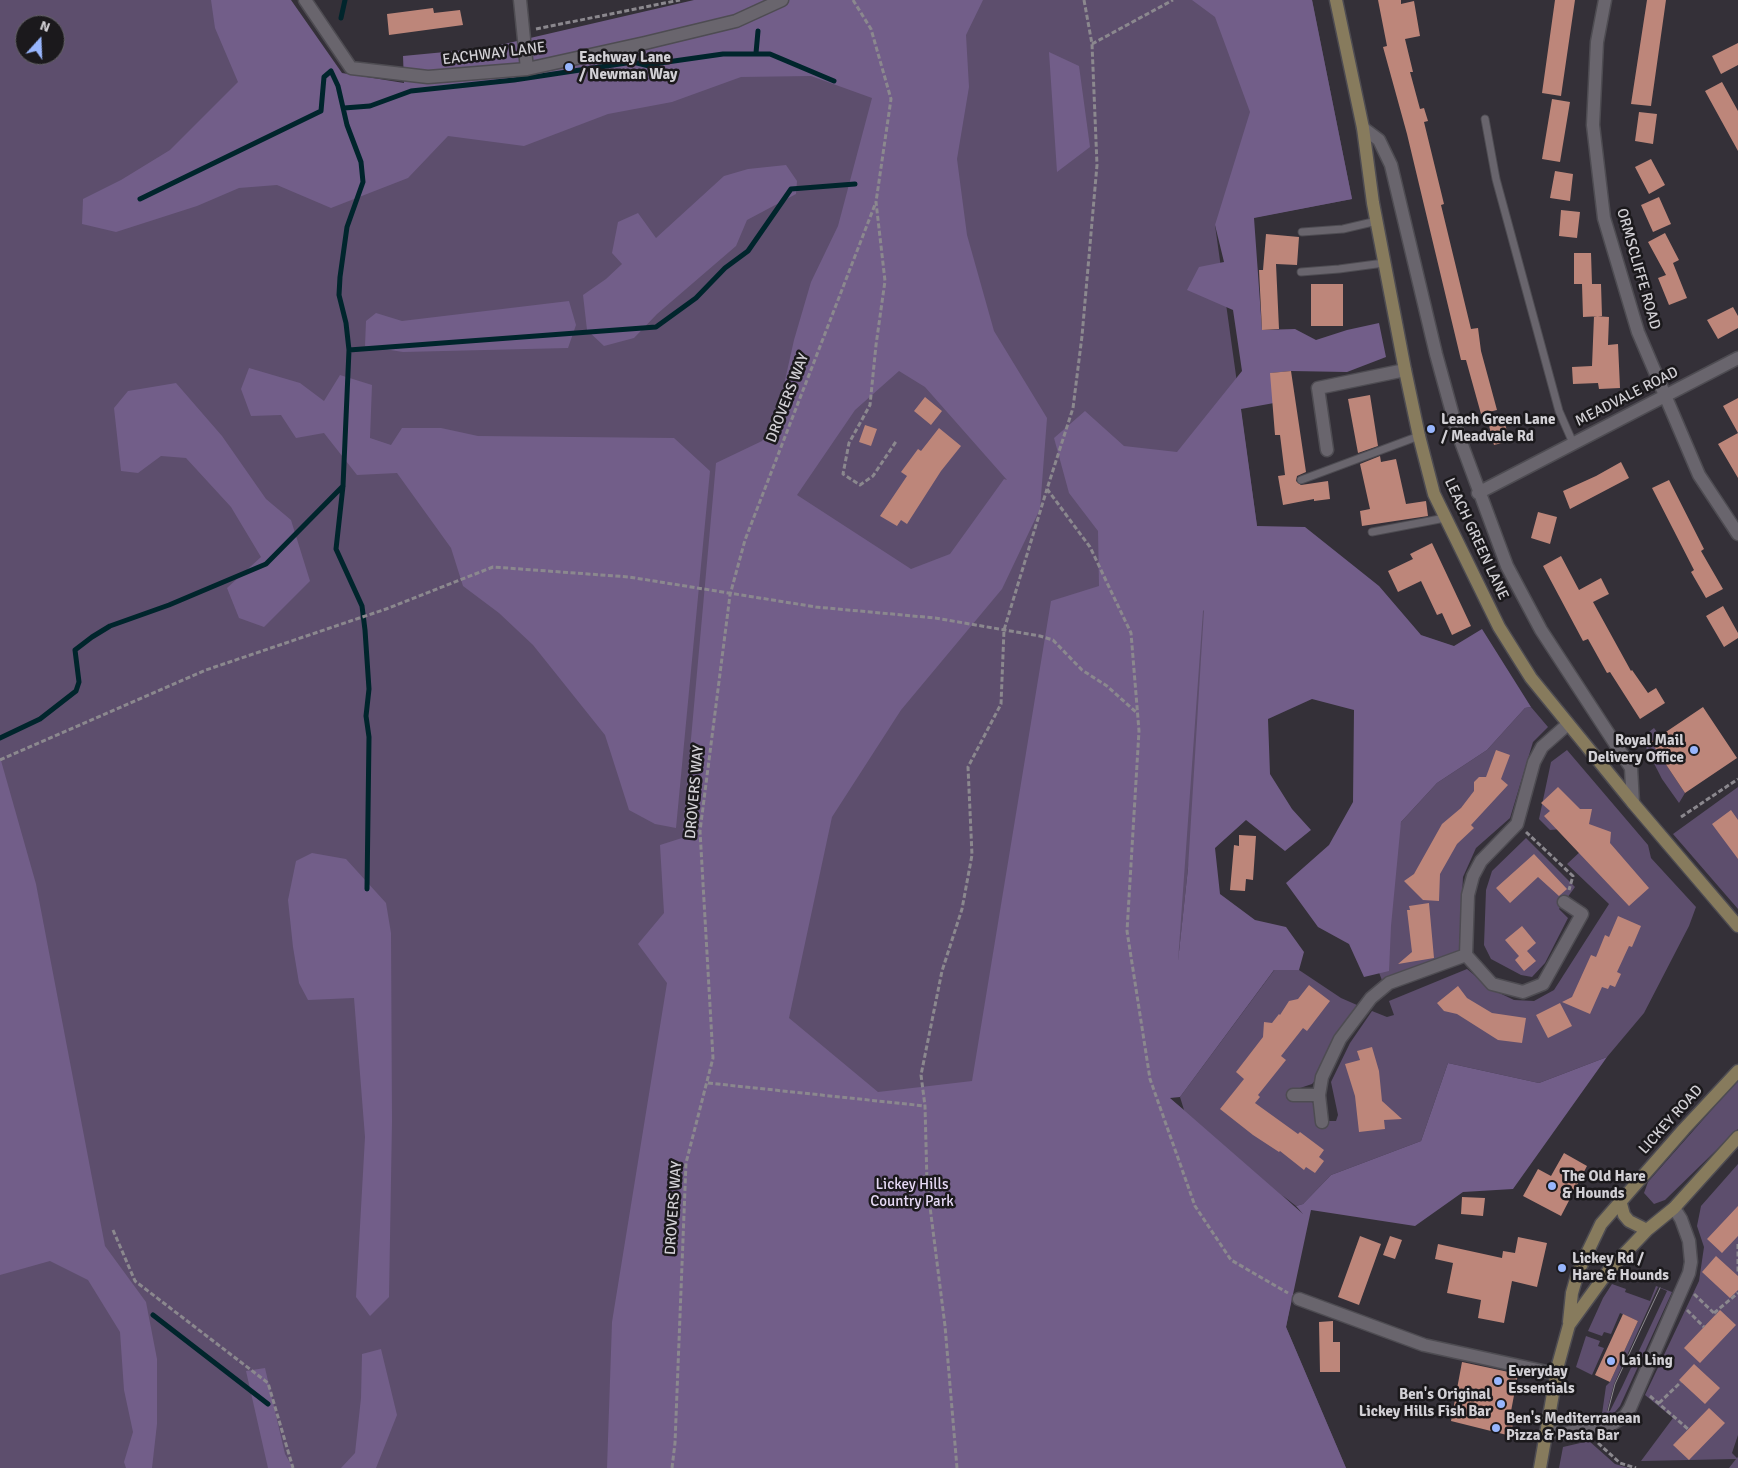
<!DOCTYPE html>
<html>
<head>
<meta charset="utf-8">
<style>
  body { margin:0 }
  #map { position:relative; width:1738px; height:1468px; overflow:hidden; background:#343038; font-family:Signika,sans-serif }
  canvas { display:block }
  .north { position:absolute; left:15px; top:15px; width:50px; height:50px; box-sizing:border-box; background:#1b191c; border:1px solid #646266; border-radius:50%; rotate:20deg; font-size:14px; font-weight:700; line-height:20px; text-align:center; color:#d2d0d5 }
  .north::after { content:''; display:block; margin:auto; width:18px; height:22px; background:#98b6fd; clip-path:polygon(50% 0,100% 100%,50% 72%,0 100%) }
</style>
</head>
<body>
<div id="map">
<canvas width="1738" height="1468"></canvas>
<div class="north">N</div>
</div>
<script>
const ctx = document.querySelector('canvas').getContext('2d');
ctx.lineJoin = 'round';
function fill(path, color) {
  ctx.fillStyle = color;
  ctx.fill(path, 'evenodd');
}
function poly(rows) {
  const path = new Path2D();
  for (const r of rows) {
    path.moveTo(r[0], r[1]);
    for (let i = 2; i < r.length; i += 2) path.lineTo(r[i], r[i + 1]);
  }
  return path;
}
function strokePath(path, color, width, dash) {
  ctx.strokeStyle = color;
  ctx.lineWidth = width;
  ctx.lineCap = dash ? 'butt' : 'round';
  ctx.setLineDash(dash || []);
  ctx.stroke(path);
}
function label(font, color, halo, rows, align = 'center') {
  ctx.font = font + ' Signika,sans-serif';
  ctx.lineWidth = 5;
  ctx.setLineDash([]);
  ctx.textBaseline = 'middle';
  ctx.strokeStyle = halo;
  ctx.fillStyle = color;
  for (const [text, x, y, turn = 0] of rows) {
    ctx.save();
    ctx.translate(x, y);
    ctx.rotate((+turn || 0) * Math.PI / 180);
    ctx.textAlign = isNaN(turn) ? turn : align;
    if (halo) ctx.strokeText(text, 0, 0);
    ctx.fillText(text, 0, 0);
    ctx.restore();
  }
}
fill(poly([
  [0,0,245,0,331,116,813,0,1312,0,1352,199,1215,225,1257,526,1188,868,1176,981,1169,1098,1184,1110,1180,1097,1275,969,1299,970,1341,998,1357,1005,1333,1046,1319,1076,1312,1084,1300,1088,1301,1094,1317,1106,1327,1121,1336,1121,1338,1115,1331,1082,1350,1043,1372,1011,1387,1017,1394,1015,1389,1001,1467,969,1491,989,1514,1000,1534,1001,1554,990,1609,904,1567,864,1582,850,1562,829,1550,830,1539,819,1551,762,1567,750,1648,845,1651,858,1696,907,1689,926,1644,1013,1607,1057,1539,1083,1448,1063,1421,1141,1331,1175,1303,1204,1296,1206,1282,1195,1307,1218,1286,1327,1346,1468,0,1468],
  [25,25,55,25,55,55,25,55],
  [1531,707,1548,727,1533,742,1510,818,1476,848,1463,877,1459,952,1383,983,1367,941,1401,822,1437,783,1487,750,1525,708],
  [1654,728,1660,736,1651,742,1685,793,1679,803,1662,779,1641,738],
  [1738,787,1738,909,1673,834],
  [1526,838,1575,887,1559,909,1568,918,1545,963,1532,977,1521,975,1491,959,1484,945,1486,890,1492,871],
  [1738,1080,1738,1129,1665,1200,1654,1204,1644,1193,1648,1182],
  [1738,1164,1738,1435,1732,1453,1737,1458,1738,1457,1738,1468,1729,1468,1736,1459,1641,1461,1673,1418,1645,1395,1699,1281,1704,1247,1697,1226,1701,1206],
  [1612,1284,1626,1289,1625,1292,1650,1301,1656,1286,1672,1292,1620,1406,1615,1412,1605,1415,1602,1414,1606,1386,1610,1382,1638,1321,1620,1313,1611,1334,1604,1332,1602,1336,1588,1331,1603,1298],
  [1658,1287,1667,1291,1622,1387,1610,1411,1607,1411,1614,1384],
  [1586,1336,1600,1341,1598,1346,1604,1348,1592,1375,1576,1367],
  [1589,1441,1615,1464,1629,1468,1559,1468,1563,1447]
]), '#5d4e6d');
fill(poly([
  [211,0,291,0,342,73,404,83,403,56,487,48,694,0,983,0,966,35,969,87,957,159,967,235,994,331,1047,418,1040,509,1002,589,901,710,832,817,789,1018,878,1092,972,1081,1051,601,1099,586,1098,531,1069,493,1054,438,1085,411,1124,446,1177,452,1242,371,1233,310,1187,290,1199,267,1224,262,1215,225,1250,112,1215,17,1192,0,1312,0,1352,199,1254,218,1262,330,1295,329,1316,340,1347,330,1379,323,1386,357,1347,372,1291,371,1271,373,1274,403,1241,409,1257,526,1305,527,1379,586,1421,635,1454,646,1482,629,1531,707,1525,708,1487,750,1437,783,1401,822,1391,926,1389,971,1364,977,1349,944,1318,927,1286,883,1329,845,1353,802,1354,710,1312,699,1268,719,1270,774,1292,809,1311,830,1285,851,1246,820,1215,848,1220,894,1255,920,1286,927,1304,952,1299,970,1274,970,1180,1097,1170,1098,1303,1214,1296,1206,1303,1204,1331,1175,1421,1141,1448,1063,1539,1083,1607,1057,1513,1189,1463,1192,1415,1226,1311,1210,1286,1327,1346,1468,607,1468,612,1322,667,983,638,944,664,913,660,845,682,838,716,463,762,441,777,416,794,340,811,282,838,226,872,98,811,76,741,77,672,102,608,114,524,146,448,136,408,178,331,208,277,185,239,188,197,206,116,232,82,224,83,199,121,180,170,150,238,82,215,28],
  [899,371,925,387,1007,480,1004,479,950,554,911,569,797,495,855,410],
  [1204,610,1188,868,1178,961,1203,611],
  [1049,52,1079,66,1090,147,1057,172],
  [786,165,797,181,796,194,747,220,736,246,657,314,634,338,604,346,587,330,583,295,606,279,622,264,612,253,618,222,638,213,656,238,724,176,748,169],
  [569,301,576,325,568,348,403,352,365,346,366,321,376,313,402,321],
  [249,368,300,383,324,401,340,375,372,385,370,438,391,445,402,428,441,428,478,436,674,438,710,471,676,828,655,824,629,810,605,735,533,645,499,613,463,586,451,548,397,473,357,475,324,433,296,438,281,415,251,416,241,389],
  [176,383,222,436,266,499,291,520,310,581,264,627,239,618,227,588,261,557,231,507,186,458,161,456,138,473,121,471,114,408,128,391],
  [0,757,36,884,105,1246,146,1302,157,1359,157,1424,152,1468,126,1468,124,1462,133,1432,124,1390,120,1332,88,1280,50,1261,0,1275],
  [312,853,346,859,386,903,391,933,392,1121,389,1297,370,1316,356,1297,365,1137,354,998,308,1000,299,983,293,947,288,900,296,861],
  [381,1349,397,1415,376,1468,341,1468,355,1453,361,1398,362,1354],
  [265,1368,285,1454,293,1468,268,1468,246,1371]
]), '#725e89');
strokePath(poly([
  [341,18,345,0],
  [756,53,758,31],
  [344,108,370,106,411,91,514,80,633,62,649,66,660,63,723,54,770,54,834,81],
  [140,199,321,111,324,77,331,71,338,86,347,125,361,162,363,182,347,227,340,277,339,295,346,323,349,350,343,486,336,549,362,606,365,630,369,689,366,716,369,737,367,889],
  [349,350,656,327,696,298,725,268,748,251,791,189,855,184],
  [0,738,40,719,76,691,79,682,75,650,92,637,110,626,169,605,266,564,343,486],
  [153,1315,268,1404]
]), '#00252c', 5);
fill(poly([
  [1378,0,1401,0,1401,4,1414,1,1420,36,1405,39,1413,72,1410,72,1420,109,1424,108,1428,121,1424,122,1444,204,1441,205,1471,329,1478,328,1481,351,1497,410,1481,414,1466,360,1461,360,1407,134,1383,47,1387,46],
  [1555,0,1575,0,1561,96,1542,93],
  [1647,0,1666,0,1651,106,1631,104],
  [433,8,434,13,460,10,463,25,389,35,387,14],
  [1738,43,1738,65,1721,74,1712,56],
  [1722,82,1738,111,1738,151,1705,91],
  [1552,99,1570,102,1560,162,1542,159],
  [1639,112,1657,114,1653,144,1635,141],
  [1651,159,1665,185,1649,194,1635,167],
  [1555,171,1573,174,1570,201,1550,198],
  [1659,197,1671,224,1653,232,1641,205],
  [1561,210,1580,212,1577,238,1559,236],
  [1665,233,1679,260,1673,263,1687,298,1669,305,1658,278,1666,275,1648,242],
  [1266,234,1299,237,1297,265,1276,264,1279,329,1262,330,1259,270,1263,270],
  [1574,253,1591,253,1592,284,1601,284,1602,316,1583,317,1582,284,1574,284],
  [1311,284,1343,284,1343,326,1311,326],
  [1733,307,1738,316,1738,328,1718,339,1707,320],
  [1594,316,1609,317,1608,345,1618,344,1620,388,1599,389,1598,383,1573,384,1572,367,1592,366],
  [1291,371,1306,472,1297,476,1296,481,1301,485,1328,481,1330,499,1314,501,1314,499,1283,505,1278,476,1285,475,1280,435,1275,435,1270,373],
  [1370,395,1378,446,1358,453,1348,399],
  [925,397,942,411,931,425,914,411],
  [1738,398,1738,478,1718,444,1738,433,1723,406],
  [1502,414,1510,441,1494,445,1487,418],
  [865,425,877,429,871,446,859,442],
  [939,428,961,446,941,471,907,524,901,520,897,526,880,516,907,476,901,472,918,449,921,451],
  [1380,456,1381,462,1396,459,1406,504,1426,501,1428,516,1362,526,1360,511,1370,509,1360,464],
  [1621,462,1629,478,1570,509,1563,491,1596,476],
  [1669,480,1704,549,1701,551,1723,589,1706,598,1691,572,1694,570,1652,488],
  [1538,512,1557,517,1550,544,1531,538],
  [1432,543,1471,626,1452,635,1442,613,1437,615,1421,581,1398,592,1388,571,1413,559,1410,554],
  [1561,556,1579,590,1601,578,1609,594,1593,602,1631,671,1632,670,1648,693,1656,688,1665,703,1640,719,1610,672,1607,673,1588,639,1583,641,1543,566],
  [1723,606,1738,633,1738,638,1724,647,1706,616],
  [1703,707,1737,758,1685,793,1651,742],
  [1496,750,1510,755,1501,779,1508,785,1471,825,1474,828,1457,844,1440,874,1439,901,1423,900,1404,881,1414,874,1442,824,1461,808,1474,791,1474,782,1479,777,1486,777],
  [1558,787,1580,809,1592,809,1589,824,1611,832,1610,843,1649,888,1629,906,1544,816,1550,811,1541,803],
  [1731,810,1738,820,1738,859,1712,824],
  [1239,835,1256,836,1253,880,1246,879,1245,891,1230,890,1234,845,1239,846],
  [1534,854,1567,889,1559,896,1538,877,1510,903,1496,888],
  [1429,903,1434,958,1398,964,1412,952,1407,910,1410,910,1409,906],
  [1618,916,1641,926,1632,947,1629,946,1617,972,1621,974,1615,987,1610,985,1608,989,1602,987,1590,1014,1562,1002,1572,997,1591,955,1596,957,1605,935,1609,937],
  [1522,926,1536,943,1527,951,1536,961,1524,971,1515,960,1519,956,1505,940],
  [1309,985,1330,1001,1307,1031,1303,1028,1281,1056,1286,1060,1258,1095,1260,1097,1255,1103,1298,1134,1300,1132,1324,1150,1319,1157,1324,1161,1315,1173,1306,1167,1304,1170,1280,1151,1279,1152,1253,1135,1220,1109,1244,1079,1236,1072,1263,1037,1264,1022,1272,1023,1279,1014,1280,1015,1289,1001,1298,999],
  [1458,986,1467,998,1492,1013,1526,1018,1522,1043,1498,1040,1457,1014,1444,1011,1437,1003],
  [1560,1003,1572,1026,1548,1038,1536,1015],
  [1372,1047,1379,1071,1382,1101,1402,1119,1384,1120,1385,1129,1359,1132,1355,1096,1345,1064,1360,1060,1357,1051],
  [1564,1153,1587,1166,1561,1216,1523,1196,1538,1169,1551,1176],
  [1462,1197,1485,1198,1483,1216,1461,1214],
  [1738,1206,1738,1236,1722,1253,1707,1239],
  [1360,1236,1381,1244,1359,1305,1338,1297],
  [1390,1236,1402,1240,1395,1259,1383,1255],
  [1518,1237,1547,1243,1537,1287,1512,1281,1504,1323,1478,1318,1481,1300,1447,1293,1453,1263,1435,1259,1438,1244,1502,1258,1503,1251,1515,1253],
  [1716,1256,1738,1276,1738,1290,1730,1298,1702,1272],
  [1720,1310,1736,1325,1700,1363,1684,1348],
  [1623,1314,1638,1321,1610,1382,1595,1375],
  [1333,1321,1333,1342,1340,1342,1340,1372,1320,1372,1319,1322],
  [1462,1362,1518,1374,1509,1422,1513,1423,1511,1436,1451,1421],
  [1694,1364,1720,1388,1705,1404,1679,1380],
  [1709,1408,1725,1423,1689,1460,1673,1445]
]), '#bd867a');
const lane = poly([
  [1485,119,1496,179,1559,411,1573,443],
  [1302,232,1343,229,1377,221],
  [1301,272,1339,269,1384,263],
  [1301,480,1419,436],
  [1372,532,1445,518]
]);
const street = poly([
  [305,0,351,68,428,77,527,69,645,43,736,21,782,0],
  [520,0,527,69],
  [1605,0,1597,42,1593,125,1604,218,1638,332,1699,475,1738,534],
  [1363,128,1379,140,1391,165,1436,354,1458,434,1507,566,1541,630,1631,768,1633,803],
  [1327,450,1318,388,1405,370],
  [1478,493,1738,358],
  [1564,902,1582,914,1543,984,1523,992,1492,984,1466,955,1468,895,1473,876,1481,861,1517,824,1534,762,1542,747,1568,724],
  [1293,1095,1319,1095,1322,1122],
  [1319,1095,1322,1077,1340,1039,1371,998,1389,983,1466,955],
  [1299,1299,1424,1345,1556,1374],
  [1546,1432,1566,1433,1609,1426,1625,1416,1630,1408,1689,1273,1691,1262,1689,1241,1681,1219,1674,1208]
]);
const secondary = poly([
  [1336,0,1363,128,1373,203,1405,370,1419,436,1434,494,1499,627,1531,678,1633,803,1738,926],
  [1620,1200,1624,1215,1629,1221,1647,1230],
  [1569,1322,1572,1293,1578,1272,1601,1224,1684,1129,1738,1071],
  [1540,1468,1558,1365,1569,1325,1609,1270,1647,1230,1674,1208,1738,1137]
]);
strokePath(lane, '#4e4c52', 9);
strokePath(street, '#4e4c52', 15);
strokePath(secondary, '#4e4c52', 15);
strokePath(poly([
  [853,0,871,29,891,99,876,202,885,281,876,345,870,405,849,443,843,474,860,485,873,476,897,440],
  [1084,0,1092,44,1097,165,1082,336,1073,408,1047,489,1090,547,1131,633,1139,731,1127,931,1150,1079,1195,1206,1231,1260,1288,1293],
  [536,29,680,0],
  [1092,44,1173,0],
  [0,760,206,670,386,609,493,567,629,577,816,607,935,618,1040,636,1053,640,1082,670,1107,686,1137,713],
  [1681,817,1738,779],
  [1526,832,1573,876,1569,890],
  [708,1083,925,1106],
  [113,1230,135,1281,268,1383,293,1468],
  [1738,1244,1738,1273],
  [1694,1294,1716,1315],
  [1687,1310,1704,1327],
  [1714,1313,1738,1293],
  [1650,1396,1688,1429],
  [1659,1403,1681,1382],
  [1598,1443,1620,1463,1636,1468],
  [672,1468,675,1443,686,1163,713,1058,700,831,730,595,745,540,876,202],
  [957,1468,945,1326,927,1183,925,1106,921,1075,942,971,962,909,972,855,968,767,1001,704,1004,630,1047,489]
]), '#8b888e', 3, [5, 2.5]);
strokePath(lane, '#69656d', 7);
strokePath(street, '#69656d', 12);
strokePath(secondary, '#877b5d', 12);
strokePath(poly([
  [1608,1411,1615,1384,1660,1288]
]), '#8e8b91', 1);
for (const [x, y, r, color] of [
  [569,67,5,"#98b6fd"],
  [1431,429,5,"#98b6fd"],
  [1694,750,5,"#98b6fd"],
  [1552,1186,5,"#98b6fd"],
  [1562,1268,5,"#98b6fd"],
  [1611,1361,5,"#98b6fd"],
  [1498,1381,5,"#98b6fd"],
  [1501,1404,5,"#98b6fd"],
  [1496,1428,5,"#98b6fd"]
]) {
  const dot = new Path2D();
  dot.arc(x, y, r, 0, 2 * Math.PI);
  ctx.fillStyle = color;
  ctx.fill(dot);
  strokePath(dot, '#1b191c', 2);
}
label('15px', '#d2d0d5', '#1b191c', [
  ["EACHWAY LANE",494,54,-7],
  ["ORMSCLIFFE ROAD",1638,269,74],
  ["MEADVALE ROAD",1627,397,-27],
  ["DROVERS WAY",788,398,-69],
  ["LEACH GREEN LANE",1476,539,65],
  ["DROVERS WAY",695,792,-85],
  ["LICKEY ROAD",1671,1120,-48],
  ["DROVERS WAY",674,1208,-86]
]);
label('bold 15px', '#d2d0d5', '#1b191c', [
  ["Eachway Lane",579,58],
  ["/ Newman Way",579,75],
  ["Leach Green Lane",1441,420],
  ["/ Meadvale Rd",1441,437],
  ["Royal Mail",1684,741,"right"],
  ["Delivery Office",1684,758,"right"],
  ["The Old Hare",1562,1177],
  ["& Hounds",1562,1194],
  ["Lickey Rd /",1572,1259],
  ["Hare & Hounds",1572,1276],
  ["Lai Ling",1621,1361],
  ["Everyday",1508,1372],
  ["Essentials",1508,1389],
  ["Ben's Original",1491,1395,"right"],
  ["Lickey Hills Fish Bar",1491,1412,"right"],
  ["Ben's Mediterranean",1506,1419],
  ["Pizza & Pasta Bar",1506,1436]
], 'left');
label('15px', '#e7daf6', '#1b191c', [
  ["Lickey Hills",912,1185],
  ["Country Park",912,1202]
]);
</script>
</body>
</html>
